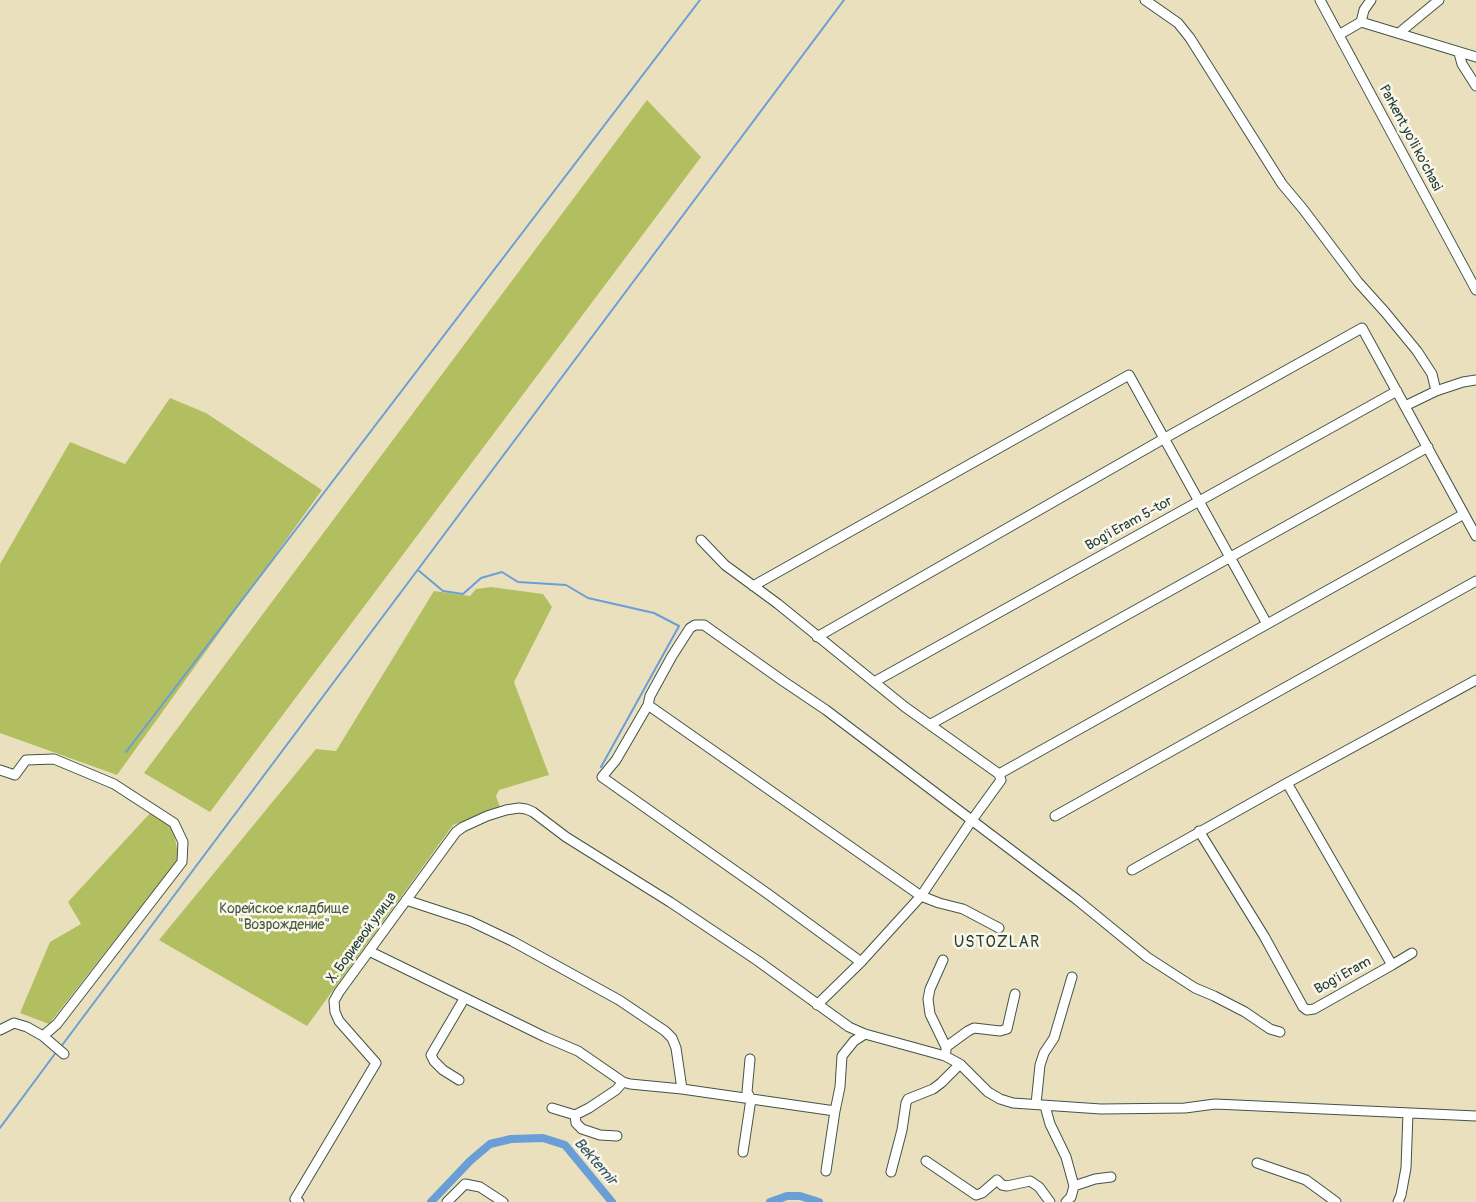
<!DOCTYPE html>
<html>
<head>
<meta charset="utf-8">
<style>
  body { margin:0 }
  canvas { display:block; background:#ebe0bd }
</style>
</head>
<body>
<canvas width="1476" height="1202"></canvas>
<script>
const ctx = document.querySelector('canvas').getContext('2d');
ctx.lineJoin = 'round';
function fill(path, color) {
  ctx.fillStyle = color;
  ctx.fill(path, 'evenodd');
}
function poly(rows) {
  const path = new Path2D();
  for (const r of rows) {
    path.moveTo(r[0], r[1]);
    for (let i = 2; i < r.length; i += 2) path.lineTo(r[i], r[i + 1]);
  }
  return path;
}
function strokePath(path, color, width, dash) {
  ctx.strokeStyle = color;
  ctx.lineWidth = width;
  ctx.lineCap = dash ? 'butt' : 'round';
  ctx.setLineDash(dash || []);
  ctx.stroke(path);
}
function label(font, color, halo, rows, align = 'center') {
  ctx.font = font + ' Pangolin,sans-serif';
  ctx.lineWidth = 5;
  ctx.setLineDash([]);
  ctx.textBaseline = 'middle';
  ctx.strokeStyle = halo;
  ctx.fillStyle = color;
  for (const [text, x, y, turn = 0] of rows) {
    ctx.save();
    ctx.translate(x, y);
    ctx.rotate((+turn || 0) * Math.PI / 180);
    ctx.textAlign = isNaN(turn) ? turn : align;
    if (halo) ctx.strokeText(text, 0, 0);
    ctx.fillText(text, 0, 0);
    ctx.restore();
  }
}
fill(poly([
  [647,100,701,157,210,812,144,773],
  [170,398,206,413,322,490,117,775,0,733,0,564,70,442,125,464],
  [491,587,543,594,552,607,514,682,549,775,499,790,496,796,501,810,453,825,307,1026,159,940,316,749,336,751,434,591,470,596,476,589],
  [153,810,173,829,179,858,49,1024,20,1013,50,942,81,924,68,902]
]), '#b2bf61');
strokePath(poly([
  [418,570,443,591,463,594,481,578,502,572,518,582,566,585,588,598,654,613,679,626,601,767],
  [126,752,700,0],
  [60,1048,844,0],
  [0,1128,57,1051]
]), '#6a9ed6', 2);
strokePath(poly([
  [431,1202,470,1161,490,1144,511,1139,543,1138,565,1145,612,1202],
  [770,1202,787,1196,800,1196,819,1202]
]), '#6a9ed6', 8);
const minor = poly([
  [1145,0,1178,23,1190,38,1282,184,1303,209,1358,282,1385,312,1417,351,1432,374,1436,391],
  [1320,0,1476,290],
  [1361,22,1364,10,1371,0],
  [1342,33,1361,22,1476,57],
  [1399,33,1439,0],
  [1459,53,1462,64,1476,86],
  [1405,406,1436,391,1463,382,1476,380],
  [701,540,725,565,778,604,905,707,999,774,1001,780,972,820,921,896,861,962,817,1005],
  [753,586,1129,375,1267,624],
  [817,637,1165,438,1362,328,1476,536],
  [874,682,1397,391],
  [648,705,921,896,939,903,963,909,999,928],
  [931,724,1428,447],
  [0,770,15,775,26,760,54,759,114,784,174,823,183,842,182,862,57,1024,43,1036],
  [999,774,1464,514],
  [1055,816,1476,581],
  [1199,831,1264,936,1303,1007,1307,1010,1314,1009,1392,965,1287,783],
  [1132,870,1287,783,1476,680],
  [406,900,470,921,512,941,619,1000,665,1031,672,1038,676,1048,682,1089],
  [369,951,545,1037,578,1051,623,1082,630,1084,682,1089,835,1111,840,1087,842,1056,854,1041,865,1034],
  [943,960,930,989,928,999,930,1014,946,1047,946,1051],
  [861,962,768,894,602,777,616,760,648,705,650,696,672,656,690,628,695,625,704,625,783,681,826,710,1076,899,1147,957,1195,988,1214,996,1245,1012,1270,1029,1280,1032],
  [1392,965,1412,953],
  [0,1030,14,1023,27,1027,43,1036,64,1054],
  [946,1047,968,1031,974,1028,1000,1031,1007,1029,1015,994],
  [459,1080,443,1070,434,1061,431,1055,464,999],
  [1036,1104,1040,1065,1044,1053,1054,1038,1072,977],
  [1045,1106,1050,1124,1066,1157,1074,1186],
  [552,1108,575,1115,589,1108,616,1090,623,1082],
  [575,1115,576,1123,582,1129,600,1135,617,1136],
  [743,1152,751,1099,747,1092,750,1059],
  [926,1161,976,1195,982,1193,997,1180,1002,1185,1007,1186,1030,1181,1039,1187,1050,1202],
  [1257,1163,1306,1180,1336,1202],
  [826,1171,835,1111],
  [891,1172,902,1130,906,1103,908,1099,933,1089,941,1083,960,1064],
  [299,1202,295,1199,376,1063,339,1021,335,1012,334,1001,339,992,456,832,463,827,487,816,506,810,519,808,526,809,533,812,566,837,670,902,758,961,849,1027,865,1034,945,1056,960,1064,988,1092,1000,1099,1013,1103,1101,1109,1185,1108,1215,1104,1476,1116],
  [447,1202,465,1184,480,1187,503,1202],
  [1066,1202,1071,1197,1074,1186,1095,1179,1111,1177],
  [1398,1202,1401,1195,1406,1168,1408,1113]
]);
strokePath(minor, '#3e5549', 11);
strokePath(minor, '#fff', 9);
label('14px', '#1f3d34', '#fbf7ec', [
  ["Parkent yo'li ko'chasi",1410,138,62],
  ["Bog'i Eram 5-tor",1129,524,-29],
  ["Х. Бориевой улица",362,938,-54],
  ["Bog'i Eram",1343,976,-29]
]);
label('14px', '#445e3f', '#fbf7ec', [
  ["Корейское кладбище",284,909],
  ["\"Возрождение\"",284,925]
]);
label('italic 15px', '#365a65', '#fbf7ec', [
  ["Bektemir",595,1162,49]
]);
ctx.letterSpacing = '1px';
label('16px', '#1f3d34', '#fbf7ec', [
  ["USTOZLAR",997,943]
]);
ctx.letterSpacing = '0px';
</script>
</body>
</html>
